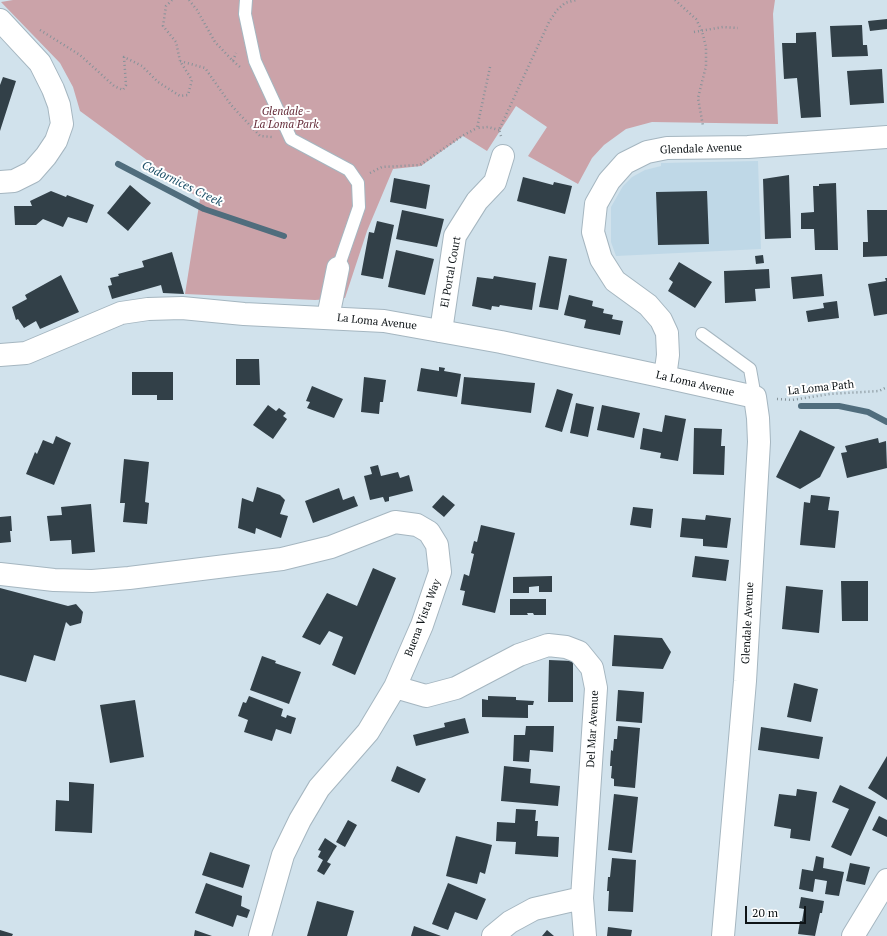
<!DOCTYPE html>
<html>
<head>
<meta charset="utf-8">
<style>
  body { margin:0 }
  #map { position:relative; width:887px; height:936px; overflow:hidden; background:#d1e2ec; font-family:"PT Serif",serif }
  canvas { display:block }
  .scale { position:absolute; left:745px; top:906px; width:61px; height:18px; box-sizing:border-box; border:2px solid #0d1316; border-top:0; padding-left:5px; font-size:12px; line-height:14px; white-space:nowrap; color:#0d1316; -webkit-text-stroke:3px #fff; paint-order:stroke }
</style>
</head>
<body>
<div id="map">
<canvas width="887" height="936"></canvas>
<div class="scale">20 m</div>
</div>
<script>
const ctx = document.querySelector('canvas').getContext('2d');
ctx.lineJoin = 'round';
function fill(path, color) {
  ctx.fillStyle = color;
  ctx.fill(path, 'evenodd');
}
function poly(rows) {
  const path = new Path2D();
  for (const r of rows) {
    path.moveTo(r[0], r[1]);
    for (let i = 2; i < r.length; i += 2) path.lineTo(r[i], r[i + 1]);
  }
  return path;
}
function strokePath(path, color, width, dash) {
  ctx.strokeStyle = color;
  ctx.lineWidth = width;
  ctx.lineCap = dash ? 'butt' : 'round';
  ctx.setLineDash(dash || []);
  ctx.stroke(path);
}
function label(font, color, halo, rows, align = 'center') {
  ctx.font = font + ' "PT Serif",serif';
  ctx.lineWidth = 4;
  ctx.setLineDash([]);
  ctx.textBaseline = 'middle';
  ctx.strokeStyle = halo;
  ctx.fillStyle = color;
  for (const [text, x, y, turn = 0] of rows) {
    ctx.save();
    ctx.translate(x, y);
    ctx.rotate((+turn || 0) * Math.PI / 180);
    ctx.textAlign = isNaN(turn) ? turn : align;
    if (halo) ctx.strokeText(text, 0, 0);
    ctx.fillText(text, 0, 0);
    ctx.restore();
  }
}
fill(poly([
  [758,161,761,249,616,256,611,242,611,207,623,186,632,177,645,170,661,166,661,163]
]), '#bfd8e7');
fill(poly([
  [13,0,775,0,773,14,778,124,652,122,626,129,604,145,592,158,578,184,528,156,547,127,516,106,487,151,463,136,421,166,393,169,367,231,345,298,315,300,185,294,200,199,80,111,73,87,60,63,1,2]
]), '#cba3a9');
strokePath(poly([
  [118,164,204,209,284,236],
  [801,406,839,406,868,412,887,422]
]), '#506d7d', 6);
fill(poly([
  [887,19,887,29,870,31,868,21],
  [862,25,863,45,867,45,868,56,832,57,830,26],
  [816,32,821,117,801,118,797,78,784,79,782,43,796,43,796,33],
  [882,69,884,103,850,105,847,71],
  [3,77,16,81,0,131,0,85],
  [789,175,791,238,765,239,763,179],
  [523,177,553,185,554,182,572,186,565,214,517,201],
  [394,178,430,185,426,209,390,202],
  [836,183,838,250,815,250,814,229,801,229,801,213,814,212,813,186,819,186,819,184],
  [130,185,151,203,128,231,107,213],
  [51,191,66,197,67,195,94,205,87,223,68,217,63,227,43,219,36,225,15,225,14,206,32,206,30,201],
  [707,191,709,244,658,245,656,192],
  [402,210,444,219,437,247,396,239],
  [867,210,887,210,887,256,863,257,863,242,868,242],
  [377,221,394,225,383,279,361,275,369,232,374,233],
  [396,250,434,259,425,295,388,287],
  [172,252,184,294,163,293,161,285,112,299,108,286,112,285,110,278,119,276,118,274,144,267,142,261],
  [763,255,764,263,756,264,755,256],
  [549,256,567,259,558,310,539,307],
  [679,262,712,282,695,308,668,291,673,282,669,279],
  [769,269,770,288,755,289,756,301,725,303,724,271],
  [822,274,824,296,793,299,791,277],
  [61,275,79,312,40,329,36,321,24,328,18,319,16,320,12,307,27,299,25,295],
  [494,276,536,283,532,310,500,305,499,307,492,306,491,310,472,306,477,277,493,279],
  [885,278,887,278,887,314,874,316,868,284,886,281],
  [569,295,593,301,592,306,604,309,603,313,613,315,612,319,623,321,620,335,584,328,586,320,564,315],
  [837,301,839,318,808,322,806,311,824,308,823,303],
  [236,359,259,359,260,385,236,385],
  [439,367,445,368,444,371,461,374,457,397,417,391,421,368,439,371],
  [132,372,173,372,173,400,157,400,157,395,132,395],
  [364,377,386,380,383,402,380,402,379,414,361,412],
  [464,377,535,383,531,413,461,404],
  [312,386,343,399,334,418,307,408,310,402,306,401],
  [557,389,573,394,562,432,545,427],
  [576,403,594,407,588,437,570,433],
  [268,405,276,411,279,408,286,413,283,416,287,419,273,439,253,425],
  [602,405,640,413,634,438,597,430],
  [665,415,686,419,678,461,660,458,661,453,640,449,643,428,662,432],
  [694,428,722,429,721,446,725,446,724,475,693,474],
  [800,430,835,447,820,477,800,489,776,477],
  [56,436,71,443,54,485,26,474,35,452,37,454,43,440,53,444],
  [878,438,879,443,886,441,887,468,847,478,841,453,847,452,845,446],
  [124,459,149,462,145,502,149,503,147,524,123,522,125,503,120,503],
  [378,465,381,476,398,472,400,478,409,475,413,491,389,497,389,501,385,502,383,497,370,500,364,476,372,474,370,467],
  [257,487,280,495,285,500,280,514,288,516,281,538,256,528,255,534,238,528,242,498,253,502],
  [339,488,343,500,354,496,358,506,313,523,305,501],
  [443,495,455,505,444,517,432,507],
  [811,495,830,497,828,510,839,511,835,548,800,545,804,502,810,503],
  [91,504,95,552,72,554,71,540,50,541,47,516,62,515,61,507],
  [633,507,653,509,651,528,630,525],
  [706,515,731,518,727,548,703,546,703,539,680,537,682,518,705,520],
  [11,516,12,531,10,531,11,542,0,543,0,517],
  [481,525,515,533,495,613,462,605,465,591,460,590,464,574,469,576,474,554,471,553,474,541,477,542],
  [695,556,729,560,726,581,692,577],
  [373,568,396,578,355,675,332,665,343,637,329,631,320,645,302,637,327,593,357,606],
  [552,576,552,592,539,592,539,586,529,587,529,593,513,593,513,577],
  [841,581,868,581,868,621,842,621],
  [786,586,823,590,819,633,782,629],
  [0,588,68,606,76,604,83,612,81,623,70,626,66,622,55,661,34,655,26,682,0,675],
  [510,599,546,599,546,615,534,615,533,613,527,613,528,615,510,615],
  [614,635,662,638,671,652,663,669,612,666],
  [262,656,276,661,275,663,301,672,289,704,250,690],
  [549,660,573,661,573,702,548,702],
  [794,683,818,689,811,722,787,717],
  [618,690,644,692,642,723,616,721],
  [249,696,283,709,281,716,286,718,287,715,296,718,291,734,276,729,272,741,244,732,248,720,238,716,243,702,246,703],
  [488,696,516,697,516,700,534,701,533,705,528,705,528,718,482,717,482,699,488,700],
  [135,700,144,757,110,763,100,705],
  [465,718,469,733,416,746,413,735,445,727,444,723],
  [526,726,554,726,553,752,530,750,529,762,513,761,514,735,525,735],
  [618,726,640,728,635,788,614,786,614,779,611,778,612,766,610,766,611,750,613,751,614,739,617,739],
  [761,727,823,737,819,759,758,750],
  [887,756,887,800,868,788],
  [397,766,426,779,419,793,391,781],
  [504,766,531,769,530,783,560,786,558,806,501,801],
  [69,782,94,784,92,833,55,831,56,800,69,801],
  [840,785,876,802,851,856,831,847,849,809,832,802],
  [797,789,817,792,810,841,790,838,791,829,774,826,779,794,796,796],
  [614,794,638,797,632,853,608,850],
  [516,809,536,810,535,821,538,821,537,836,559,837,558,857,515,854,516,842,496,841,497,822,515,823],
  [879,816,887,820,887,837,872,830],
  [348,820,357,825,345,847,336,842],
  [456,836,492,845,485,874,480,872,477,884,446,876],
  [325,838,337,846,327,862,331,864,324,875,317,871,323,860,318,857,321,851,318,850],
  [210,852,250,865,243,888,202,875],
  [816,856,824,858,823,868,844,872,839,896,825,894,827,881,815,879,813,892,799,889,802,869,813,871],
  [612,858,636,860,633,912,608,911,609,891,607,891,608,877,610,877],
  [850,863,870,867,865,885,846,881],
  [206,883,242,896,241,906,250,910,247,918,237,915,233,927,195,913],
  [448,883,486,899,477,920,455,912,448,930,432,924],
  [801,897,824,901,822,913,820,913,815,936,798,934,800,921,802,921,804,909,799,908],
  [317,901,354,911,347,936,307,936],
  [414,926,441,936,411,936],
  [608,927,632,930,631,936,607,936],
  [0,930,13,934,12,936,0,936],
  [195,930,212,936,194,936],
  [547,930,554,936,542,936]
]), '#324048');
const service = poly([
  [246,0,245,14,255,61,291,139,349,170,358,183,359,207,338,268],
  [702,334,750,369,755,397]
]);
const minor = poly([
  [0,20,40,63,53,89,59,105,62,124,56,141,46,156,32,172,14,181,0,182],
  [328,317,338,268],
  [441,331,455,236,477,201,495,182,503,156],
  [665,377,755,397,758,418,759,442,745,681,723,936],
  [0,574,54,580,92,581,129,578,282,559,331,547,395,522,417,525,429,532,437,545,440,572,422,625,395,687,368,732,319,788,300,820,283,855,260,936],
  [395,687,426,696,456,688,519,655,548,645,566,647,579,652,592,668,596,688,582,898,585,936],
  [493,936,510,922,534,909,582,898],
  [853,936,887,880]
]);
const tertiary = poly([
  [0,355,26,353,121,313,148,309,182,308,244,314,384,321,501,342,665,377,668,355,667,333,661,320,648,305,615,281,601,259,593,232,596,204,609,181,625,163,647,152,667,148,748,147,887,137]
]);
strokePath(service, '#a5b6c0', 14);
strokePath(minor, '#a5b6c0', 24);
strokePath(tertiary, '#a5b6c0', 24);
strokePath(poly([
  [172,0,166,6,163,26,176,42,180,61],
  [189,0,197,10,215,42,233,61,236,53],
  [675,0,696,19,702,31,706,47,706,66,698,98,703,126],
  [40,30,80,55,114,86,123,90,126,85,124,57,142,66,158,82,180,96,188,95,192,80,180,61,205,68,231,105,260,136,272,137],
  [694,32,723,27,738,28],
  [233,61,240,67],
  [490,67,477,128,488,127,499,130],
  [501,136,499,130,549,22,557,10,565,3,576,0],
  [370,173,382,167,420,165,462,136,477,128],
  [777,399,792,400,830,394,879,391,887,387]
]), '#859299', 2.5, [1, 3]);
strokePath(service, '#fff', 12);
strokePath(minor, '#fff', 22);
strokePath(tertiary, '#fff', 22);
label('italic 11px', '#652b38', '#fff', [
  ["Glendale -",286,112],
  ["La Loma Park",286,125]
]);
label('11px', '#0d1316', '#fff', [
  ["Glendale Avenue",701,149,-2],
  ["El Portal Court",451,272,-80],
  ["La Loma Avenue",377,322,6],
  ["La Loma Avenue",695,384,13],
  ["La Loma Path",821,388,-6],
  ["Buena Vista Way",423,618,-69],
  ["Glendale Avenue",748,623,-87],
  ["Del Mar Avenue",593,729,-87]
]);
label('italic 12px', '#1b4e66', '#fff', [
  ["Codornices Creek",182,184,26]
]);
</script>
</body>
</html>
